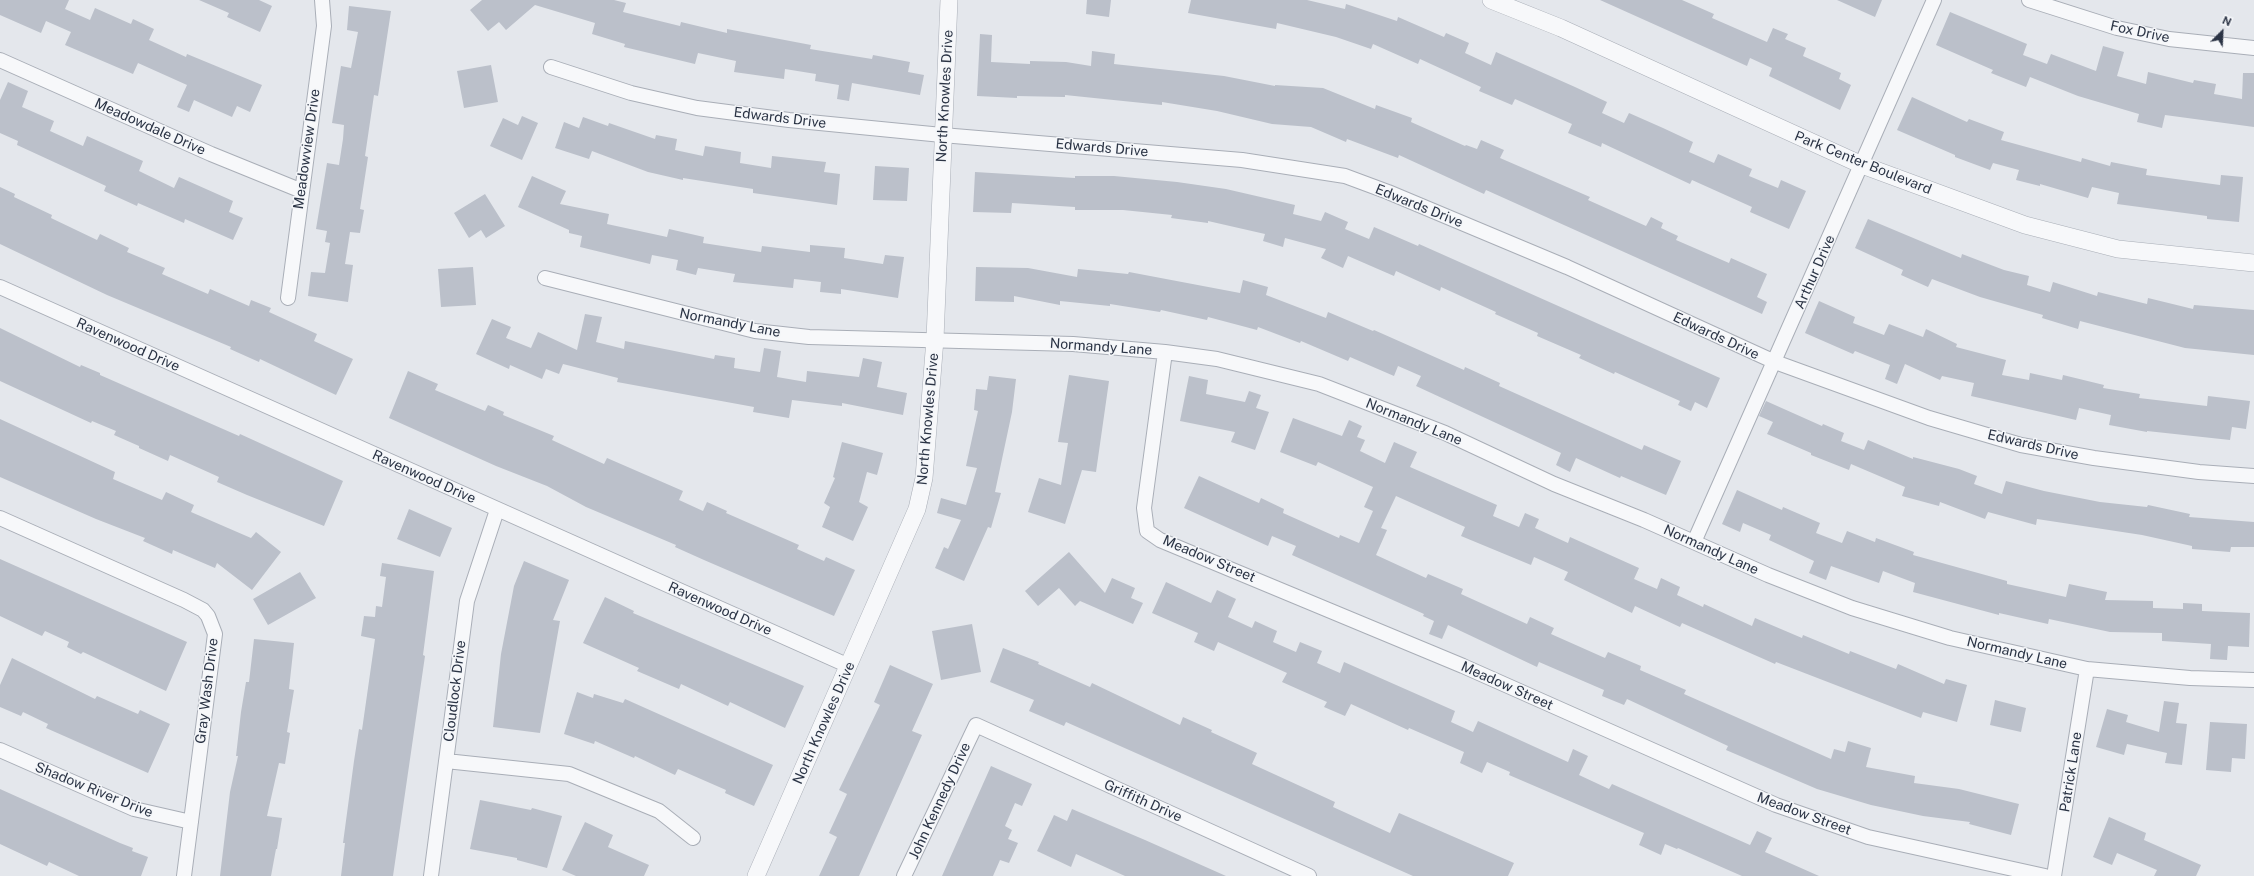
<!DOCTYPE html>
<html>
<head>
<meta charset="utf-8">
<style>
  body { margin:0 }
  #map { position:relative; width:2254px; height:876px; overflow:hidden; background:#e4e7ec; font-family:"Public Sans",sans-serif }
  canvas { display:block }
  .north { position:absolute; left:2202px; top:12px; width:40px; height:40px; -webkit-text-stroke:3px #f4f6f9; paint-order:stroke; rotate:24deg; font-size:11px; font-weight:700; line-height:16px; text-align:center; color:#2b3445 }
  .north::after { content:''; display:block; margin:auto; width:14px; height:18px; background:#2b3445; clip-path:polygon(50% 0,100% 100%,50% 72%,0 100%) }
</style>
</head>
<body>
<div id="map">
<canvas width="2254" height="876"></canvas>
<div class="north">N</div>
</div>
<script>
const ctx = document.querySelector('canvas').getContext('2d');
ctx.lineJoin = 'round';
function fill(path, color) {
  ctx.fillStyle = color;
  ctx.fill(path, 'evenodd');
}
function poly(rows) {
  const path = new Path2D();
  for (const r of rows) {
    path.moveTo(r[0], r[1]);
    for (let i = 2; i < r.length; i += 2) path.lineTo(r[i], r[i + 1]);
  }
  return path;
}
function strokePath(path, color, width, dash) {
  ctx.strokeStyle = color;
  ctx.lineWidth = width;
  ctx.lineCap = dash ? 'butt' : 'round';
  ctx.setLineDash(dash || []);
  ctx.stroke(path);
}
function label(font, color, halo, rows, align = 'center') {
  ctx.font = font + ' "Public Sans",sans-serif';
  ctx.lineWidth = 3;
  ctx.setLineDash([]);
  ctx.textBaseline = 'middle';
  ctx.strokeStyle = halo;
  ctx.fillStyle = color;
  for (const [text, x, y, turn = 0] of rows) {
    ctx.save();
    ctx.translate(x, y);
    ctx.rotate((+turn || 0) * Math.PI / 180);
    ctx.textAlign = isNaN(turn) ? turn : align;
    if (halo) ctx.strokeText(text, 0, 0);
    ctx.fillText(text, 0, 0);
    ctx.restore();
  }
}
fill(poly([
  [0,0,69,0,65,9,90,20,95,8,131,24,133,19,154,29,149,40,186,57,187,54,262,85,250,112,237,106,232,117,194,100,189,112,177,107,187,85,138,63,133,74,65,45,71,32,46,21,41,33,0,15],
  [199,0,259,0,272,6,260,32,227,17,229,13],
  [482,0,614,0,626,3,623,12,680,26,681,22,727,33,727,29,811,45,810,49,872,59,873,55,910,62,908,72,924,75,920,95,852,83,849,101,837,99,839,85,815,81,816,74,785,69,784,79,734,72,736,61,698,53,695,64,624,47,625,44,592,34,595,23,535,5,506,30,499,22,488,31,470,10],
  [1087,0,1111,0,1109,17,1086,14],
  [1191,0,1307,0,1345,9,1346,4,1397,21,1398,17,1444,37,1446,33,1469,43,1465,53,1491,65,1496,52,1575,87,1607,102,1602,113,1624,123,1629,113,1663,128,1693,142,1689,152,1714,163,1718,154,1752,169,1749,176,1778,188,1781,180,1806,191,1789,229,1750,212,1752,207,1692,180,1690,184,1602,143,1601,147,1568,133,1572,124,1515,99,1512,105,1479,91,1481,87,1420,59,1418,64,1373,44,1371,49,1336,37,1277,23,1276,29,1188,13],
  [1600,0,1682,0,1714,14,1712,18,1767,42,1773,28,1788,34,1785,39,1806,48,1803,56,1841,73,1839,79,1851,85,1840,110,1769,76,1772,68,1750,58,1747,66],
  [1837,0,1882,0,1875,17],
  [349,6,391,11,378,96,374,95,365,156,368,157,360,209,364,210,360,233,350,232,345,264,353,265,348,302,308,296,311,272,325,273,330,243,325,242,327,231,316,229,327,163,339,165,343,139,344,125,332,123,341,66,351,68,358,32,347,30],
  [1950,12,2027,44,2023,55,2047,64,2051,54,2096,71,2103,46,2124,52,2117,76,2146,84,2148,72,2193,83,2194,80,2216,84,2214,94,2242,99,2243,73,2254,73,2254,127,2165,115,2162,128,2137,122,2139,114,2078,96,2030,77,2026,87,1991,73,1993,70,1936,45],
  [980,34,992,35,991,62,1030,64,1030,61,1066,62,1091,66,1092,51,1115,54,1114,64,1224,76,1275,86,1275,85,1323,88,1375,109,1376,105,1412,118,1411,122,1465,146,1466,145,1477,149,1481,140,1504,150,1500,158,1590,197,1588,200,1646,226,1651,217,1663,223,1661,228,1678,236,1676,240,1729,263,1731,258,1767,274,1757,297,1767,302,1762,314,1486,190,1484,194,1399,155,1398,158,1347,139,1346,142,1311,127,1272,124,1217,111,1162,102,1162,105,1065,95,1065,97,1017,96,1017,98,977,96],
  [491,65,498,102,464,108,457,71],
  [8,82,28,91,22,107,54,121,50,131,83,146,87,136,143,161,139,171,174,188,179,177,233,201,229,212,243,218,233,240,185,219,184,223,138,203,137,206,104,191,106,186,17,145,18,141,0,133,0,100],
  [1912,97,1967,122,1969,119,2004,132,2001,140,2081,162,2082,158,2110,166,2111,162,2147,169,2146,175,2220,185,2221,175,2243,177,2239,222,2207,219,2207,216,2117,204,2119,193,2092,187,2088,198,2040,184,2040,186,2016,180,2019,170,1993,163,1990,170,1955,157,1955,155,1897,130],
  [522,116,538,123,522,160,490,146,503,118,518,125],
  [583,117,608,126,609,123,655,139,656,135,677,139,675,150,703,156,705,146,741,152,740,163,771,168,772,156,826,162,824,172,840,174,837,205,753,193,753,189,683,178,683,180,648,172,592,151,589,159,555,148,564,122,579,128],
  [875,166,909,168,907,201,873,200],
  [975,172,1075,178,1075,176,1114,176,1177,182,1226,189,1278,201,1295,205,1293,214,1321,221,1325,212,1348,222,1345,229,1369,239,1374,227,1418,246,1419,244,1720,378,1707,408,1695,402,1691,411,1678,405,1680,401,1615,372,1614,374,1579,358,1581,355,1537,336,1538,333,1495,314,1496,312,1441,287,1440,291,1396,271,1394,276,1348,256,1343,268,1321,258,1326,249,1285,238,1283,247,1263,241,1265,234,1208,221,1208,223,1171,218,1172,215,1123,210,1075,210,1075,207,1012,203,1011,213,973,212],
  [532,176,566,191,560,204,609,214,607,224,667,237,669,229,704,237,703,243,761,252,762,246,810,252,810,245,845,248,844,258,883,264,885,255,904,257,898,298,841,289,841,294,820,292,821,282,794,279,793,288,733,282,735,274,698,268,696,275,676,270,678,260,652,255,650,264,580,247,582,236,569,233,569,230,518,207],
  [0,187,15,194,14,197,52,215,51,218,97,240,100,234,129,248,127,252,165,268,162,274,208,294,210,289,249,306,251,300,271,308,269,312,317,334,314,341,353,359,336,395,260,359,259,362,230,349,231,347,107,295,0,244],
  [485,194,505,226,486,238,481,230,469,238,454,213],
  [1868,219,1961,258,1962,254,2004,270,2029,276,2027,285,2050,292,2053,282,2097,296,2098,292,2147,304,2148,298,2193,309,2194,305,2254,310,2254,355,2185,348,2080,321,2078,329,2042,318,2043,315,1980,297,1932,279,1928,287,1901,275,1903,270,1855,248],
  [473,267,476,305,441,307,438,269],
  [976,267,1028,268,1077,277,1078,269,1128,274,1129,272,1240,293,1243,280,1268,287,1266,295,1326,318,1328,312,1373,331,1374,330,1464,370,1465,367,1500,383,1499,386,1642,450,1644,445,1681,461,1666,495,1621,476,1620,478,1576,458,1570,472,1556,465,1561,453,1416,386,1421,376,1398,366,1394,376,1350,357,1348,361,1301,341,1300,343,1258,327,1257,330,1208,317,1207,320,1161,310,1160,312,1110,304,1110,306,1060,301,1060,305,1014,296,1014,302,975,301],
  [1819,301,1855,317,1853,323,1884,335,1889,324,1923,337,1926,329,1957,344,1956,347,2006,360,2002,375,2029,380,2030,373,2062,380,2063,375,2104,385,2103,388,2140,394,2139,398,2207,406,2208,396,2250,401,2246,429,2232,427,2230,440,2147,431,2147,432,2109,425,2111,415,2079,408,2076,420,1971,396,1974,383,1942,376,1940,380,1905,364,1897,384,1885,379,1890,365,1855,351,1853,354,1805,333],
  [585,314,602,317,596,342,624,349,625,341,714,359,715,355,735,358,734,368,760,372,764,348,781,351,777,377,806,382,807,371,859,377,863,358,882,362,877,387,907,393,903,415,842,403,842,406,792,400,789,418,753,412,754,407,617,382,618,378,563,364,559,374,546,369,542,379,510,365,509,369,476,354,492,319,511,327,506,338,531,348,538,332,577,350],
  [0,328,80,367,81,365,100,373,100,375,239,436,240,434,343,481,324,526,247,495,217,482,219,477,170,455,168,461,139,448,139,446,114,435,116,431,92,421,91,423,0,381],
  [408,371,438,384,435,390,485,411,488,405,504,412,503,415,554,436,552,440,604,464,607,458,683,491,679,500,703,511,707,502,727,511,726,513,799,545,797,549,824,561,826,557,855,570,834,616,704,560,675,547,676,545,586,507,547,486,496,466,389,418],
  [1069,375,1109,381,1096,472,1082,470,1065,524,1028,512,1039,478,1061,485,1068,443,1058,442],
  [989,376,1016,379,1012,412,995,492,1001,493,991,528,988,527,964,581,935,568,944,547,948,549,961,520,937,513,941,498,966,505,977,468,966,466,978,411,974,410,976,389,987,390],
  [1189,376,1208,380,1206,394,1245,402,1249,391,1261,395,1256,408,1269,412,1255,450,1231,442,1235,432,1180,421],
  [1766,401,1822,426,1823,424,1844,433,1841,441,1864,450,1868,440,1913,459,1913,457,1959,469,1977,476,1974,484,2002,494,2006,481,2044,491,2100,502,2147,507,2148,505,2190,514,2189,517,2254,522,2254,547,2231,547,2230,552,2192,549,2192,546,2142,535,2037,519,2036,525,1988,512,1985,519,1940,502,1939,506,1902,496,1905,487,1851,464,1849,470,1811,455,1811,453,1767,434,1773,422,1759,416],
  [1293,418,1342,436,1349,420,1362,426,1357,437,1365,440,1360,451,1385,463,1394,442,1417,452,1410,467,1497,505,1493,516,1519,527,1525,513,1539,519,1535,528,1568,543,1570,537,1639,568,1634,579,1657,589,1661,578,1680,587,1677,595,1703,607,1704,604,1752,626,1755,618,1802,638,1803,635,1849,654,1850,651,1896,669,1898,664,1944,684,1946,679,1967,685,1957,722,1923,712,1921,718,1776,662,1775,664,1682,623,1680,627,1635,606,1632,613,1564,580,1568,572,1534,557,1531,565,1461,536,1465,527,1396,496,1381,528,1387,530,1376,555,1426,578,1428,574,1463,589,1461,594,1527,624,1530,617,1554,628,1551,634,1605,658,1608,652,1641,666,1640,670,1686,690,1684,694,1831,759,1834,749,1845,752,1848,741,1871,748,1866,767,1915,776,1914,783,1959,789,2019,804,2011,835,1969,824,1970,822,1923,816,1871,805,1817,789,1726,750,1728,746,1627,699,1624,705,1602,696,1604,690,1539,662,1537,667,1448,625,1442,639,1429,634,1434,621,1423,616,1424,614,1292,555,1296,546,1272,536,1268,546,1184,508,1199,476,1259,503,1261,498,1284,509,1283,513,1339,538,1340,535,1359,543,1373,511,1364,507,1373,487,1318,462,1316,466,1280,452],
  [0,419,115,472,113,479,162,500,166,492,194,505,191,512,251,538,256,532,281,552,252,590,217,563,215,568,173,550,172,554,143,541,145,538,96,519,0,477],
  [842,442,883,453,877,475,867,472,859,502,868,507,853,541,822,527,830,507,824,503,835,478,833,477],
  [1737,490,1782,510,1783,507,1820,523,1816,533,1842,543,1847,531,1875,542,1876,538,1914,552,1913,555,2007,581,2007,584,2066,597,2069,584,2107,592,2105,600,2153,601,2153,608,2183,609,2183,603,2202,604,2202,611,2250,613,2249,647,2228,646,2227,660,2210,659,2211,644,2162,641,2162,633,2110,632,2049,619,2048,624,1999,613,1999,615,1913,592,1915,583,1883,571,1879,583,1831,566,1826,580,1809,573,1814,561,1769,540,1771,535,1743,523,1740,532,1722,524],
  [409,509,452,528,440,557,397,539],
  [1069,552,1105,593,1112,578,1135,588,1131,598,1143,603,1133,624,1080,601,1075,606,1059,588,1038,606,1025,591],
  [0,559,187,642,166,691,83,652,81,654,67,647,69,642,45,631,42,636,0,616],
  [524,561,569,580,553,620,560,621,540,733,493,727,501,654,514,586],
  [382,563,434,571,423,655,425,656,393,876,341,876,345,843,343,843,354,761,359,729,362,730,375,639,361,636,364,616,375,617,376,606,382,607,386,577,380,576],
  [300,572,316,598,268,625,253,599],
  [1166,582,1211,603,1217,590,1236,599,1228,617,1252,628,1255,621,1277,631,1273,642,1296,652,1300,642,1322,651,1317,663,1340,673,1344,662,1455,711,1451,722,1473,732,1478,721,1568,762,1573,749,1588,756,1579,775,1609,789,1612,784,1750,845,1757,831,1772,838,1765,852,1819,876,1742,876,1678,848,1677,849,1665,844,1661,855,1639,845,1644,833,1509,775,1510,772,1487,762,1482,773,1460,763,1464,752,1409,728,1408,730,1351,704,1345,716,1324,707,1327,702,1282,682,1287,673,1218,642,1214,651,1194,642,1198,633,1152,613],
  [605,597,634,611,633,613,804,686,785,728,730,702,728,706,681,684,679,689,637,671,639,668,583,643],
  [972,624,981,672,941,680,932,631],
  [254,639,294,643,289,689,294,690,287,732,290,733,285,764,279,763,267,816,282,818,277,849,276,849,271,876,220,876,230,792,238,756,236,756,241,712,246,682,249,682],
  [1003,648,1039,662,1038,664,1090,687,1092,683,1180,725,1183,717,1212,730,1211,732,1257,753,1252,764,1335,802,1333,807,1390,833,1399,813,1514,863,1508,876,1413,876,1066,722,1064,726,1029,711,1034,700,990,682],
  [12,658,95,699,97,696,138,714,140,710,170,724,148,773,46,728,48,724,23,712,21,716,0,707,0,685],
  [890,665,933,684,912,731,922,735,859,876,819,876,837,837,829,833,847,794,839,790,880,705,874,702],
  [577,692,593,698,594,694,623,703,625,699,773,765,754,806,725,793,726,790,678,769,675,775,635,756,634,758,595,741,594,744,564,734],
  [1995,700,2026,708,2021,732,1990,725],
  [2164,701,2179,703,2176,723,2187,724,2182,765,2165,763,2167,753,2127,744,2124,755,2096,747,2107,709,2128,715,2126,722,2159,732],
  [2210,722,2247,724,2245,759,2232,758,2231,772,2206,770],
  [991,766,1032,784,1022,806,1015,803,1005,826,1012,830,1008,839,1018,843,1009,863,1000,860,993,876,942,876],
  [0,789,120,843,133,848,132,851,148,857,141,876,79,876,49,862,47,866,0,844],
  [480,800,531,810,532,808,562,816,547,868,517,860,517,858,470,849],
  [1072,809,1145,840,1226,876,1125,876,1076,854,1071,867,1037,851,1054,815,1067,821],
  [2109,817,2146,833,2144,840,2201,865,2196,876,2154,876,2157,870,2117,853,2112,865,2093,857],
  [585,822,613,835,608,847,649,865,644,876,576,876,562,870]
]), '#bbc0ca');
const minor = poly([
  [2029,0,2117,28,2169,39,2254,48],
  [0,60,211,154,302,191],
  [551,67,631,93,697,108,789,120,942,135,1242,160,1345,176,1388,192,1567,267,1775,362,1929,418,2021,445,2094,458,2199,472,2254,476],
  [545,278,755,331,809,337,1073,344,1165,352,1217,359,1319,384,1445,433,1554,484,1644,520,1768,575,1852,608,1950,638,2087,669,2190,678,2254,680],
  [0,287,849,666],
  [288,298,324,26,322,0],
  [1165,352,1144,508,1147,531,1160,540,1463,666,1776,805,1868,837,2045,876],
  [0,518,184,600,203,610,208,616,215,634,184,876],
  [1694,542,1934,0],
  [0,750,134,809,191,822],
  [446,761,569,774,659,811,693,838],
  [431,876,467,601,497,510],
  [904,876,976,725,1309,876],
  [2054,876,2087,669]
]);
const tertiary = poly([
  [1491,0,1561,28,1862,165,2025,225,2118,249,2254,263],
  [756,876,917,509,924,478,935,339,949,0]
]);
strokePath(minor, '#a9aeb7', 16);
strokePath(tertiary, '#a9aeb7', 18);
strokePath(minor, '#f7f8fa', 14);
strokePath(tertiary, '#f7f8fa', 17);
label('14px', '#2b3445', '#f4f6f9', [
  ["Fox Drive",2140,32,12],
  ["North Knowles Drive",945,96,-87],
  ["Edwards Drive",780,118,7],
  ["Meadowdale Drive",150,127,24],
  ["Edwards Drive",1102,148,5],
  ["Meadowview Drive",307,149,-82],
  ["Park Center Boulevard",1863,163,22],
  ["Edwards Drive",1419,206,22],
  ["Arthur Drive",1815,272,-66],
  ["Normandy Lane",730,323,11],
  ["Edwards Drive",1716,336,25],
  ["Ravenwood Drive",128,345,24],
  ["Normandy Lane",1101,347,4],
  ["North Knowles Drive",928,419,-85],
  ["Normandy Lane",1414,422,22],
  ["Edwards Drive",2033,445,13],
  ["Ravenwood Drive",424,477,24],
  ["Normandy Lane",1711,550,24],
  ["Meadow Street",1209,559,23],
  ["Ravenwood Drive",720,609,24],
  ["Normandy Lane",2017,653,13],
  ["Meadow Street",1507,686,24],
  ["Gray Wash Drive",207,691,-83],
  ["Cloudlock Drive",455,691,-83],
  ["North Knowles Drive",824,723,-66],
  ["Patrick Lane",2071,772,-81],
  ["Shadow River Drive",94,790,22],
  ["John Kennedy Drive",940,801,-65],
  ["Griffith Drive",1143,801,24],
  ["Meadow Street",1804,814,20]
]);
</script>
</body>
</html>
